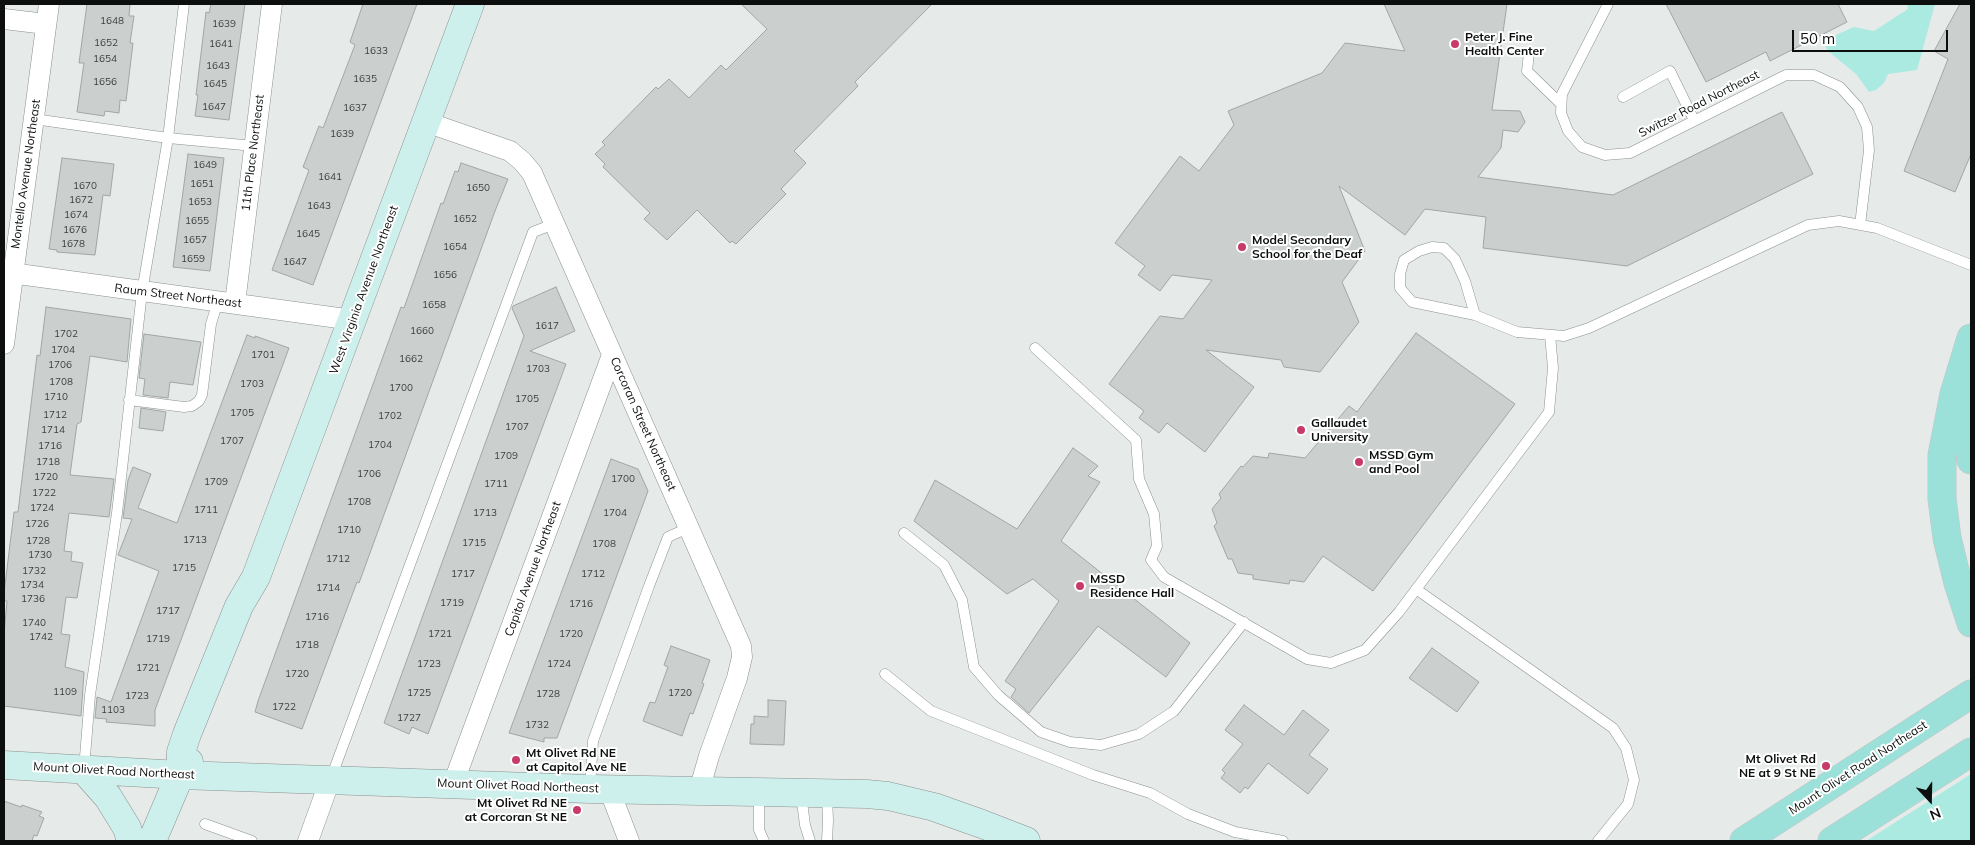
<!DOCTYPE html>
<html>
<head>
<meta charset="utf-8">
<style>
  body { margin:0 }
  #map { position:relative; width:1975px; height:845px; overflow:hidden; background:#e6ebea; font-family:Mulish,sans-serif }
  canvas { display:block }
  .frame { position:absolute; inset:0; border:5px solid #0d0f0f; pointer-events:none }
  .north { position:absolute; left:1905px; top:775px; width:50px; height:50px; -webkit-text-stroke:4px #fff; paint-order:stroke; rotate:159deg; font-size:14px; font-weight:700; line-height:20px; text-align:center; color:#0d0f0f }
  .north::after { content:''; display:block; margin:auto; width:18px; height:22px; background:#0d0f0f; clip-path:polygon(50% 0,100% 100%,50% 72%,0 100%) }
  .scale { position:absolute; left:1792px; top:30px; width:156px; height:22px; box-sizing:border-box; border:2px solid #0d0f0f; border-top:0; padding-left:6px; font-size:15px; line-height:18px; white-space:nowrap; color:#0d0f0f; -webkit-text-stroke:4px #fff; paint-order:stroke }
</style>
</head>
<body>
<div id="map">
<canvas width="1975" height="845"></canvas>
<div class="frame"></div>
<div class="north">N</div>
<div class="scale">50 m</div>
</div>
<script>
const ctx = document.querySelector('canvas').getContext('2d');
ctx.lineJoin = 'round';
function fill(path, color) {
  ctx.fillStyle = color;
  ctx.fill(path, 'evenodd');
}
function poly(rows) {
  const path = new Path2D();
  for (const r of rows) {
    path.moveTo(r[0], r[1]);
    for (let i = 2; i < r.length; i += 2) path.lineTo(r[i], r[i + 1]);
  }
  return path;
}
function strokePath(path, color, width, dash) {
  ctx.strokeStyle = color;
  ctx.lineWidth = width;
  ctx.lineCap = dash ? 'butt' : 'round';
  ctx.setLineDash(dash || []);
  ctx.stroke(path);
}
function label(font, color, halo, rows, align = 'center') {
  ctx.font = font + ' Mulish,sans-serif';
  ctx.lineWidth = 4;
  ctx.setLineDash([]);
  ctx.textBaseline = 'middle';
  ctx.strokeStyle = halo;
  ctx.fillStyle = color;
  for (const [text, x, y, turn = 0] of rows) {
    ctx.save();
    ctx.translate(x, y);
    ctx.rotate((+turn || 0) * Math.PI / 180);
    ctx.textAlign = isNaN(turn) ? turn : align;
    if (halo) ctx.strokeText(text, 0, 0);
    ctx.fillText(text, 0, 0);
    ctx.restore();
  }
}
fill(poly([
  [1907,4,1935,4,1917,70,1888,74,1884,83,1876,90,1869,92,1856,74,1828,51,1824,44,1827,39,1854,27,1874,31,1908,9],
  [1971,774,1971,841,1866,841]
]), '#aaeae1');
const building = poly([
  [87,4,130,4,129,16,134,16,130,43,133,43,126,101,120,100,119,113,105,111,104,116,77,112,84,63,79,63,87,4],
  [211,4,245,4,229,120,195,116,198,95,196,95,206,12,209,13,211,4],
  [363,4,417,4,313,285,272,270,309,170,303,167,319,126,323,128,355,45,350,42,363,4],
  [741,4,932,4,855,82,858,86,794,151,806,163,781,189,786,194,736,244,732,241,730,243,697,210,667,240,644,219,650,213,603,167,605,164,595,154,605,145,602,142,656,87,658,89,669,79,689,98,721,65,726,70,767,29,741,4],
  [1384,4,1507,4,1492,110,1520,111,1525,122,1518,132,1503,130,1501,148,1478,177,1613,195,1782,112,1813,174,1627,266,1483,248,1486,217,1425,209,1405,235,1339,186,1365,251,1342,282,1359,322,1320,372,1284,367,1281,360,1206,350,1254,387,1205,452,1167,423,1159,433,1139,418,1144,411,1109,384,1160,316,1183,319,1212,280,1172,275,1160,291,1138,275,1145,266,1115,243,1180,156,1199,171,1234,125,1228,111,1322,73,1345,43,1405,51,1384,4],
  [1666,4,1838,4,1847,22,1770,61,1766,52,1706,82,1666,4],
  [1960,4,1971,4,1971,154,1955,192,1904,171,1948,59,1934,51,1960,4],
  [188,154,224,158,210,271,173,267,188,154],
  [62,158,114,164,110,196,103,195,95,255,57,252,57,250,49,249,62,158],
  [461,163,508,179,495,211,359,583,357,582,302,729,255,712,258,701,401,307,404,308,441,203,443,204,455,171,458,172,461,163],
  [556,287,575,331,530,351,566,364,428,734,412,727,409,734,384,723,524,336,512,308,513,306,556,287],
  [46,307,131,319,127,362,90,356,81,422,77,424,70,475,114,479,109,517,69,513,64,551,72,552,71,561,83,563,77,598,66,597,61,634,70,635,65,667,84,672,81,716,4,706,4,634,7,601,4,601,4,593,14,512,18,512,37,355,40,356,46,307],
  [1416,333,1515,404,1373,591,1323,556,1304,582,1290,580,1289,584,1253,579,1253,575,1238,573,1232,559,1228,559,1214,526,1217,523,1212,509,1221,498,1219,494,1241,466,1243,467,1253,456,1268,458,1269,453,1305,458,1349,406,1357,412,1416,333],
  [144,334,201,342,193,385,170,382,168,398,143,395,145,379,139,378,144,334],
  [247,335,255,338,255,336,289,348,155,710,155,726,106,722,107,719,95,718,97,697,111,702,159,571,118,555,132,519,123,518,128,480,133,467,151,474,138,508,177,523,247,335],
  [141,408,166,412,163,431,139,428,141,408],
  [1073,448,1098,466,1088,476,1100,482,1061,541,1190,643,1166,677,1098,626,1029,713,1011,697,1016,689,1005,681,1059,601,1033,579,1007,594,914,521,935,480,1017,529,1073,448],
  [611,459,638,469,648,491,557,738,544,738,544,742,509,733,611,459],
  [671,646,710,660,702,683,704,684,693,714,690,713,682,736,643,721,650,702,655,703,668,667,664,665,671,646],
  [1432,648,1479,682,1457,712,1409,678,1432,648],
  [768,700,786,701,784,745,750,744,751,724,754,724,754,716,768,717,768,700],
  [1244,705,1284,735,1303,710,1329,730,1309,755,1328,769,1308,794,1268,763,1248,789,1245,787,1240,793,1221,778,1225,773,1222,770,1243,744,1225,730,1244,705],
  [4,801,21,807,22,805,42,812,39,816,44,818,37,836,34,835,32,841,4,841,4,801]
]);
fill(building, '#cbd0cf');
strokePath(building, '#a1a6a5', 1);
const lane = poly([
  [1608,4,1562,94,1561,113,1568,131,1582,147,1605,155,1630,153,1786,75,1814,75,1840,87,1858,107,1867,127,1869,150,1860,225],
  [1529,53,1527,71,1561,104],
  [1623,97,1670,71,1694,120],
  [34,119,168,138,254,146],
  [1475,315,1412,302,1400,288,1400,274,1404,260,1419,251,1432,247,1444,248,1455,259,1465,281,1475,315,1517,332,1564,336,1589,328,1808,225,1839,221,1877,228,1971,265],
  [1035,348,1136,440,1139,479,1154,514,1157,546,1151,560,1164,577,1307,659,1331,663,1365,650,1399,612,1549,412,1553,368,1550,335],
  [129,400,184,407,192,406,199,401,202,395,211,324,218,301],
  [904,533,944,565,962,600,974,667,998,695,1041,732,1070,742,1101,745,1139,734,1174,711,1244,622],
  [1416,589,1613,728,1626,748,1634,780,1628,804,1598,841],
  [885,674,931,711,1093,775,1150,793,1188,814,1235,832,1283,841],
  [84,769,90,695,117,513,142,292,168,138,184,4],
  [331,778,533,232,554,224],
  [590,788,593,741,649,586,668,537,690,527],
  [759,794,759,830,764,841],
  [801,794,805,825,810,841],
  [205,824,252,841],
  [827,841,828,821,827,795]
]);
const street = poly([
  [4,19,46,24],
  [426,122,510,151,522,161,532,173,741,646,742,657,737,678,709,756,699,791],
  [4,272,353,320],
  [235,303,272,4],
  [4,344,49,4],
  [453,784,612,355],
  [609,789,629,841],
  [308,841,330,780]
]);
const secondary = poly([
  [4,765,180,775,590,789,867,794,888,796,934,807,982,824,1026,841],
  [84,770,108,797,127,828,131,841],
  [180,775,181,752,187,734,239,606,256,577,470,4],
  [152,841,180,775,189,762]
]);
const primary = poly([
  [1971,338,1954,394,1942,455,1942,499,1947,538,1958,583,1971,623],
  [1971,376,1969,419,1971,460],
  [1744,841,1971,694],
  [1832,841,1971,752]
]);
strokePath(lane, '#8b908f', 11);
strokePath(street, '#8b908f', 21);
strokePath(secondary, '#8b908f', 29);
strokePath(primary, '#c5c5c5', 29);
strokePath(lane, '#fff', 10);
strokePath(street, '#fff', 20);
strokePath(secondary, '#cef0ec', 28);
strokePath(primary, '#9ce1d9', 28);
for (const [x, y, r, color] of [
  [1455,44,5,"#c73a6a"],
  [1242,247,5,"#c73a6a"],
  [1301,430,5,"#c73a6a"],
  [1359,462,5,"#c73a6a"],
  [1080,586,5,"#c73a6a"],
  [516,760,5,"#c73a6a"],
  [1826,766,5,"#c73a6a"],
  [577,810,5,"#c73a6a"]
]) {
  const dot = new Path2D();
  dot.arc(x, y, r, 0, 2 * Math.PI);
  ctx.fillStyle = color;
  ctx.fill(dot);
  strokePath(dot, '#fff', 2);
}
label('10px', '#3c3f3f', null, [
  ["1648",112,21],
  ["1639",224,24],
  ["1652",106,43],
  ["1641",221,44],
  ["1633",376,51],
  ["1654",105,59],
  ["1643",218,66],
  ["1635",365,79],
  ["1656",105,82],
  ["1645",215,84],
  ["1647",214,107],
  ["1637",355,108],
  ["1639",342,134],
  ["1649",205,165],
  ["1641",330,177],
  ["1651",202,184],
  ["1670",85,186],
  ["1650",478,188],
  ["1672",81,200],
  ["1653",200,202],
  ["1643",319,206],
  ["1674",76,215],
  ["1652",465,219],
  ["1655",197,221],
  ["1676",75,230],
  ["1645",308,234],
  ["1657",195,240],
  ["1678",73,244],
  ["1654",455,247],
  ["1659",193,259],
  ["1647",295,262],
  ["1656",445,275],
  ["1658",434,305],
  ["1617",547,326],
  ["1660",422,331],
  ["1702",66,334],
  ["1704",63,350],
  ["1701",263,355],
  ["1662",411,359],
  ["1706",60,365],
  ["1703",538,369],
  ["1708",61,382],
  ["1703",252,384],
  ["1700",401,388],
  ["1710",56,397],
  ["1705",527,399],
  ["1705",242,413],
  ["1712",55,415],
  ["1702",390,416],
  ["1707",517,427],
  ["1714",53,430],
  ["1707",232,441],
  ["1704",380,445],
  ["1716",50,446],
  ["1709",506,456],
  ["1718",48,462],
  ["1706",369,474],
  ["1720",46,477],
  ["1700",623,479],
  ["1709",216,482],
  ["1711",496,484],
  ["1722",44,493],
  ["1708",359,502],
  ["1724",42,508],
  ["1711",206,510],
  ["1713",485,513],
  ["1704",615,513],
  ["1726",37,524],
  ["1710",349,530],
  ["1713",195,540],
  ["1728",38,541],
  ["1715",474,543],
  ["1708",604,544],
  ["1730",40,555],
  ["1712",338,559],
  ["1715",184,568],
  ["1732",34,571],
  ["1717",463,574],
  ["1712",593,574],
  ["1734",32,585],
  ["1714",328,588],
  ["1736",33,599],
  ["1719",452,603],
  ["1716",581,604],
  ["1717",168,611],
  ["1716",317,617],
  ["1740",34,623],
  ["1721",440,634],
  ["1720",571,634],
  ["1742",41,637],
  ["1719",158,639],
  ["1718",307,645],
  ["1723",429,664],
  ["1724",559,664],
  ["1721",148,668],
  ["1720",297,674],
  ["1109",65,692],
  ["1725",419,693],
  ["1720",680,693],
  ["1728",548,694],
  ["1723",137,696],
  ["1722",284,707],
  ["1103",113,710],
  ["1727",409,718],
  ["1732",537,725]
]);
label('bold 12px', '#0d0f0f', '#fff', [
  ["Peter J. Fine",1465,37],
  ["Health Center",1465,51],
  ["Model Secondary",1252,240],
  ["School for the Deaf",1252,254],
  ["Gallaudet",1311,423],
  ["University",1311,437],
  ["MSSD Gym",1369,455],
  ["and Pool",1369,469],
  ["MSSD",1090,579],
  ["Residence Hall",1090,593],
  ["Mt Olivet Rd NE",526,753],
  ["at Capitol Ave NE",526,767],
  ["Mt Olivet Rd",1816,759,"right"],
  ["NE at 9 St NE",1816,773,"right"],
  ["Mt Olivet Rd NE",567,803,"right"],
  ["at Corcoran St NE",567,817,"right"]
], 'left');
label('12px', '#0d0f0f', '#fff', [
  ["Switzer Road Northeast",1699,104,-27],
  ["11th Place Northeast",253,153,-83],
  ["Montello Avenue Northeast",26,174,-82],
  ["West Virginia Avenue Northeast",364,290,-70],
  ["Raum Street Northeast",178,296,7],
  ["Corcoran Street Northeast",643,424,66],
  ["Capitol Avenue Northeast",533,569,-70],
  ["Mount Olivet Road Northeast",1858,768,-33],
  ["Mount Olivet Road Northeast",114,771,3],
  ["Mount Olivet Road Northeast",518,786,2]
]);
</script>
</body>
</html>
